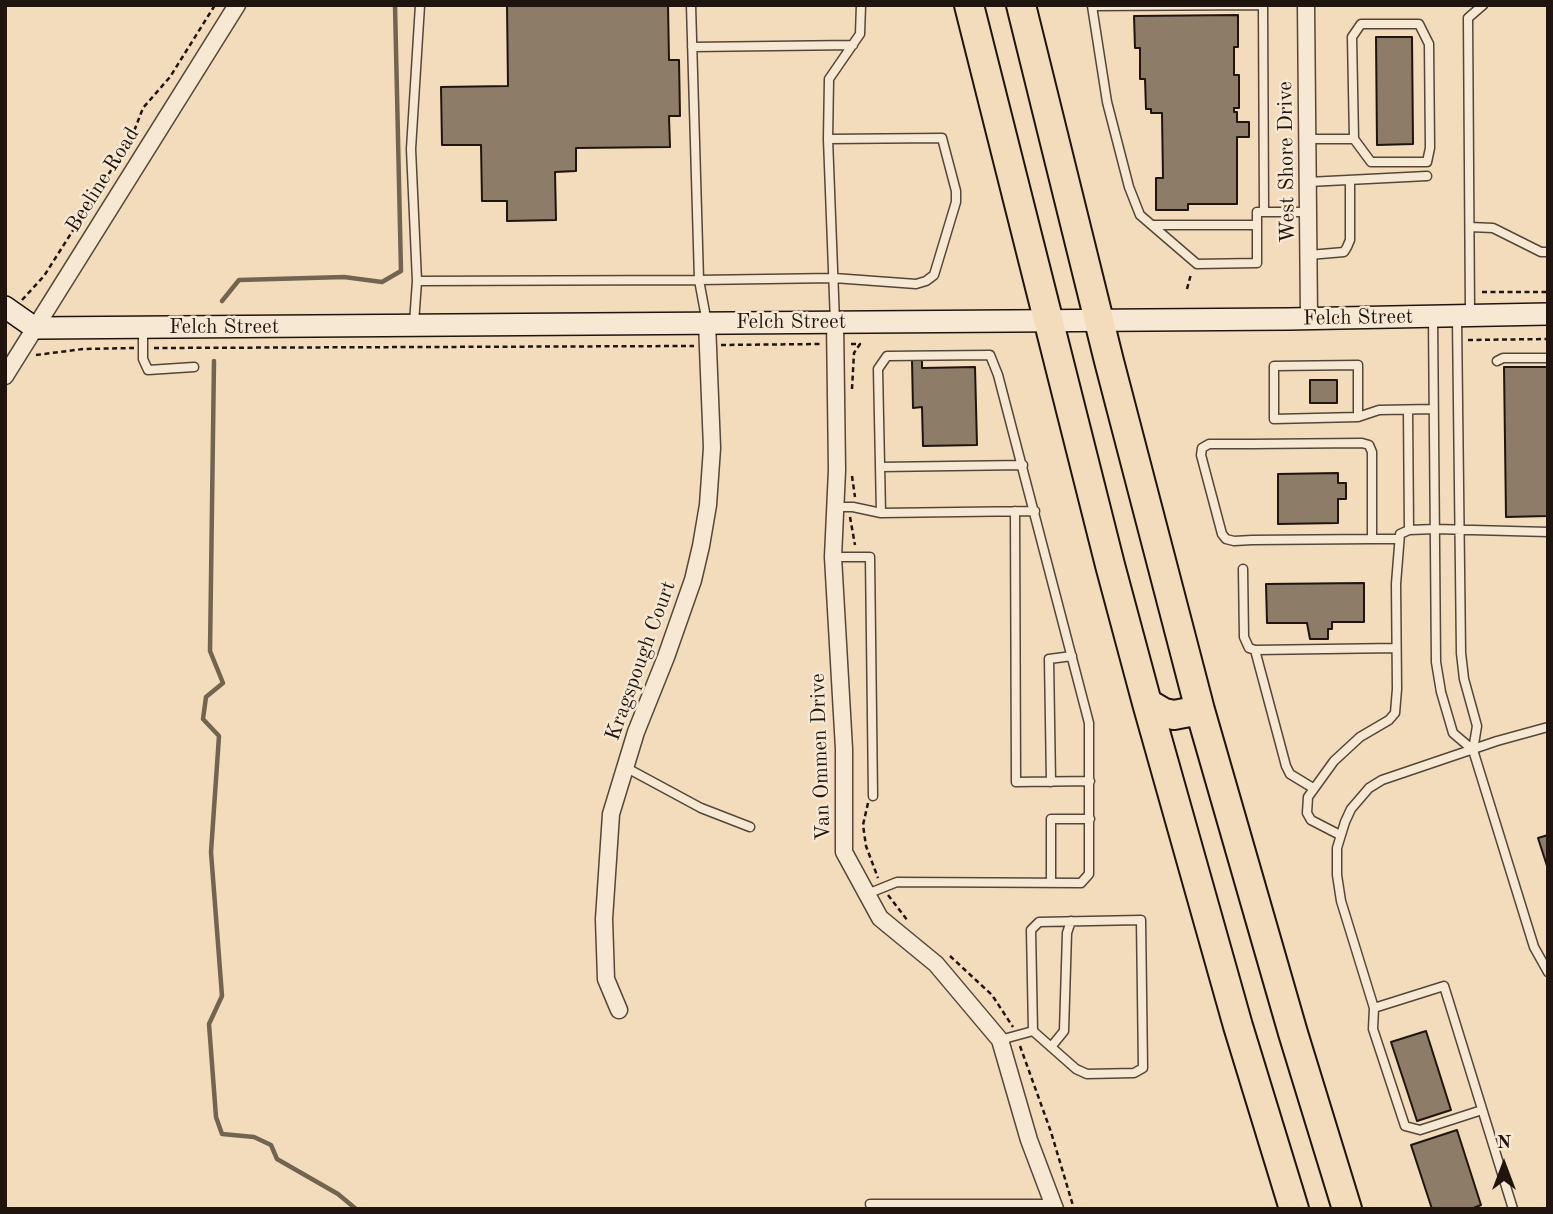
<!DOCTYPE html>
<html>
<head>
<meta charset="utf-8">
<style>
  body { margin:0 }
  #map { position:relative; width:1553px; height:1214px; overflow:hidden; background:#f3dcbb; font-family:"Old Standard TT",serif }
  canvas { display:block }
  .frame { position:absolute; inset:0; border:7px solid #1f150e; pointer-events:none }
  .north { position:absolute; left:1469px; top:1130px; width:70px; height:70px; -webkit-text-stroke:5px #f7e8d3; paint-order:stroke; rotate:0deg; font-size:19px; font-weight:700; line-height:28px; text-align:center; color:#1f150e }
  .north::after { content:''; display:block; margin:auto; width:24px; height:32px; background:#1f150e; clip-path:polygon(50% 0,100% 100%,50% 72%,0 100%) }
</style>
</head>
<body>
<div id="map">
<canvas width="1553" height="1214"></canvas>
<div class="frame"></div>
<div class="north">N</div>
</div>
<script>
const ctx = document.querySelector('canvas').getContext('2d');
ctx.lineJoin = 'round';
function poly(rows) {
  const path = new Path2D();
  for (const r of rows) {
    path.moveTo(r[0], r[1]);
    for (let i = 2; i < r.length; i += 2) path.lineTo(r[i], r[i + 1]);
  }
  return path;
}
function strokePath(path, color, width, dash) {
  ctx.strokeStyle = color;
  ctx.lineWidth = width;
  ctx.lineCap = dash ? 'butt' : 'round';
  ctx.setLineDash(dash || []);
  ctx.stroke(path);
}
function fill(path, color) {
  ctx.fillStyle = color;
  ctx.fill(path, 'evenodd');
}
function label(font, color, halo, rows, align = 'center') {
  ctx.font = font + ' "Old Standard TT",serif';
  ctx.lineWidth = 5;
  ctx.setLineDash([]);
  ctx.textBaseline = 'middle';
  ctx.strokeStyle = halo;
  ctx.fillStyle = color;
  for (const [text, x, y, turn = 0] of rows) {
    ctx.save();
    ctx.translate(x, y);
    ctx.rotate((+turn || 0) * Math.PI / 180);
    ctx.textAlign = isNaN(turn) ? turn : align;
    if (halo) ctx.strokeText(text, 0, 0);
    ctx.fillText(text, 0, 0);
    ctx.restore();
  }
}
strokePath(poly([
  [222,301,239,280,344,277,382,282,401,271,395,5],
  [214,361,210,651,223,683,206,697,203,719,219,736,211,852,222,996,209,1024,216,1117,222,1134,254,1137,271,1145,277,1159,338,1194,356,1209]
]), '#736452', 4.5);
const building = poly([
  [507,5,668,5,669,60,679,60,680,116,669,116,670,147,576,148,576,171,555,172,556,220,507,221,507,201,482,201,481,145,442,145,441,87,508,86,507,5],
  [1238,15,1238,47,1234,47,1234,75,1239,75,1239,108,1234,108,1234,112,1237,112,1237,122,1249,122,1249,137,1237,137,1237,204,1188,204,1188,210,1156,210,1156,178,1163,178,1162,113,1151,113,1151,109,1146,109,1145,79,1140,79,1140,48,1135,48,1134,16,1238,15],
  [1376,37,1412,37,1413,144,1377,145,1376,37],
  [922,359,922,368,975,367,977,445,923,446,922,407,913,408,912,360,922,359],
  [1504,367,1548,367,1548,516,1506,517,1504,367],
  [1310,380,1337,380,1337,403,1310,403,1310,380],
  [1338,473,1338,483,1346,483,1346,499,1338,499,1338,523,1278,524,1278,474,1338,473],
  [1364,583,1364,622,1332,622,1332,629,1328,629,1328,639,1310,639,1307,623,1267,623,1266,584,1364,583],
  [1548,835,1548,869,1538,838,1548,835],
  [1426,1031,1451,1110,1417,1121,1391,1042,1426,1031],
  [1457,1130,1481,1205,1471,1209,1432,1209,1411,1145,1457,1130]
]);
fill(building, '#8d7c68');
strokePath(building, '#1f150e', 2);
const lane = poly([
  [692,47,853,45],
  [1307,139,1354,139,1371,162,1427,162,1430,148,1429,44,1419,24,1361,24,1352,37,1354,139],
  [1308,182,1427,176],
  [1264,212,1263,5,1092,6,1107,102,1129,187,1140,215,1197,264,1257,263,1257,212,1308,212],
  [1154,225,1257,225],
  [1470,227,1493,228,1541,252,1548,252],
  [1309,255,1344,252,1347,247,1350,240,1350,181],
  [417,281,411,149,420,5],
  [1470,314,1468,18,1483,5],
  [1433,317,1436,662,1441,692,1453,733,1473,750],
  [1457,319,1461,653,1464,679,1477,726,1473,750,1534,947,1548,972],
  [835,322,828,139,829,79,860,34,861,5],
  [414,323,417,281,699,280,691,5],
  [707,323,699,280,834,278,916,284,926,281,934,275,956,202,956,191,942,138,828,139],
  [143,328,143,359,148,370,194,367],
  [1497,361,1503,358,1548,358],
  [1408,410,1409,530],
  [1358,417,1358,365,1274,366,1274,419,1358,417,1379,410,1433,409],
  [880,467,1023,465],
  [837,507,853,507,881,513,1035,511],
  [1015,511,1016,782,1090,781],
  [1372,539,1372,452,1369,445,1362,443,1252,444,1209,444,1202,448,1201,455,1222,534,1226,539,1234,541,1252,540,1372,539,1399,539],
  [833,557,870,557,873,796],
  [1243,569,1244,637,1249,648,1255,650,1396,648],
  [1255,650,1286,766,1290,774,1313,788],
  [625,767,701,808,750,827],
  [1051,782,1049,659,1072,656],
  [1340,835,1311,820,1307,813,1308,797,1334,761,1360,737,1389,720,1395,713,1397,689,1396,584,1400,534,1409,530,1435,529,1548,532],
  [1051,883,1051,819,1090,819],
  [867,894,897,882,1081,883,1089,874,1089,723,998,375,990,355,887,356,878,369,881,513],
  [1374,1008,1373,1029,1405,1126,1420,1130,1482,1110],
  [1000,1040,1033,1031,1031,930,1039,922,1141,920,1143,1068,1134,1073,1087,1074,1076,1069,1033,1031],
  [1051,1047,1064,1031,1067,933,1071,921],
  [870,1204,1053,1204],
  [1513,1209,1444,986,1374,1008,1341,901,1337,875,1337,848,1345,822,1351,809,1369,788,1382,780,1497,741,1548,727]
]);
const street = poly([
  [1306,5,1309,318],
  [835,322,837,470,833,557,844,749,844,852,880,918,936,964,1000,1040,1029,1140,1055,1209],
  [5,376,237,5],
  [619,1010,606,979,604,919,611,814,636,732,666,657,693,580,701,546,708,505,712,448,707,323]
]);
const secondary = poly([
  [5,307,35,328,1288,319,1548,314]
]);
const highway = poly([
  [969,5,1110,565,1147,703,1238,1026,1294,1209],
  [1021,5,1109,361,1200,710,1293,1033,1347,1209],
  [1147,703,1164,713,1174,715,1200,710]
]);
strokePath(lane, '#544739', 11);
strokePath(street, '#544739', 19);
strokePath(secondary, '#1f150e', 24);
strokePath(highway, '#1f150e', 32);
strokePath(poly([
  [1187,289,1191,274],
  [1482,292,1548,292],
  [22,300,44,276,131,139,143,108,170,77,215,5],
  [1468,340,1548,339],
  [851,344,860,344,854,353,852,389],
  [721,345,820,344],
  [154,348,694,346],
  [36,355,83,349,134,348],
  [852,476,855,497],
  [850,517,855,545],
  [868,803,863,825,866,846,878,878],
  [888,895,908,921],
  [950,956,992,995,1013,1027],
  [1020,1046,1051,1132,1074,1209]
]), '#1f150e', 2.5, [5, 3.5]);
strokePath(lane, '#f7e8d3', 8);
strokePath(street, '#f7e8d3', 16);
strokePath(secondary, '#f7e8d3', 21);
strokePath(highway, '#f3dcbb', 28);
label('21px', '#1f150e', '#f7e8d3', [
  ["West Shore Drive",1287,162,-91],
  ["Beeline Road",103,180,-58],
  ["Felch Street",1358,318,-1],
  ["Felch Street",791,322],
  ["Felch Street",224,327],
  ["Kragspough Court",641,661,-70],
  ["Van Ommen Drive",821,757,-92]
]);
</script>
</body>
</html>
